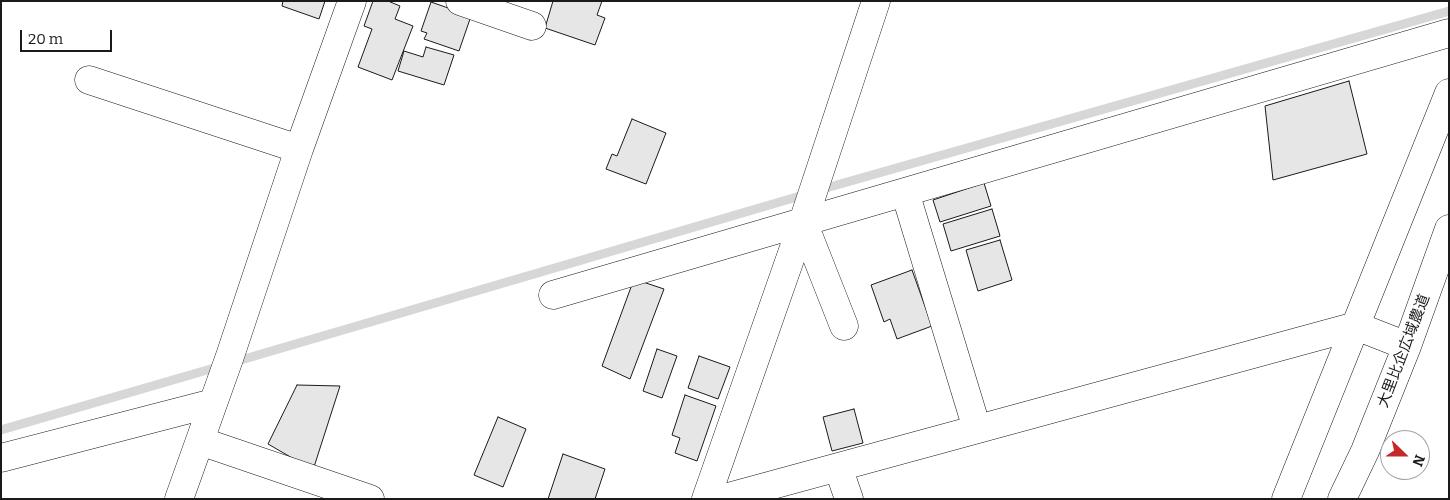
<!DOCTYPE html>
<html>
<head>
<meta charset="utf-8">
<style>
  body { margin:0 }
  #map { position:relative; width:1450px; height:500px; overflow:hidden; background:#fff; font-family:Bitter,serif }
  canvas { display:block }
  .frame { position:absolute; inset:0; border:2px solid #1a1a1a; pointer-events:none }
  .north { position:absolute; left:1380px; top:430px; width:50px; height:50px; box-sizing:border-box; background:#fff; border:1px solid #a3a3a3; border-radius:50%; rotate:112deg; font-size:14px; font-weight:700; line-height:20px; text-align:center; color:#1a1a1a }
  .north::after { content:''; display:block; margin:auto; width:18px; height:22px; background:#c62828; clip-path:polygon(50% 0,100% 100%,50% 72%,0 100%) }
  .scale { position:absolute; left:20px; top:30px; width:92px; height:22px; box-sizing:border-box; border:2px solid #1a1a1a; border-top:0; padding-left:6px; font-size:15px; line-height:18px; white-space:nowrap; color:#1a1a1a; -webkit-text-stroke:4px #fff; paint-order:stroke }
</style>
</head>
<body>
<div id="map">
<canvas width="1450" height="500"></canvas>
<div class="frame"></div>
<div class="north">N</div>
<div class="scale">20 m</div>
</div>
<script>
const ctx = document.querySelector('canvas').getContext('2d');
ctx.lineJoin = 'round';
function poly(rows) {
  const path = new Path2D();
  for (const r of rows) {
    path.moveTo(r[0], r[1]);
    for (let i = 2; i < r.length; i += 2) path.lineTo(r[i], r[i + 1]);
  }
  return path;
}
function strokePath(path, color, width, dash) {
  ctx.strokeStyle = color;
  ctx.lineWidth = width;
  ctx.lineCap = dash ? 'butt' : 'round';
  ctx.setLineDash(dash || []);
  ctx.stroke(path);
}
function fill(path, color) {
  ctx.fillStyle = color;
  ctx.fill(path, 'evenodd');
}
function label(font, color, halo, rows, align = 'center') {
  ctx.font = font + ' Bitter,"Noto Sans JP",serif';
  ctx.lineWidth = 4;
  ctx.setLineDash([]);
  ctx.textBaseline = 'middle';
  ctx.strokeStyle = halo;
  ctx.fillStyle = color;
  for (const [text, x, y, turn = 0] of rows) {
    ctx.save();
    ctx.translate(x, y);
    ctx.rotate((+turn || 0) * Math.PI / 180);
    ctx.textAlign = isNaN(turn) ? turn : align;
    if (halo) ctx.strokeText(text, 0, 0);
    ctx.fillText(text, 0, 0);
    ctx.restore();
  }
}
strokePath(poly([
  [819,190,1449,11],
  [234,362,807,194],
  [1,430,221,366]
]), '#d7d7d7', 9);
const building = poly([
  [283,1,325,1,319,19,282,6,283,1],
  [373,1,388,1,400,6,395,19,413,26,392,80,358,67,372,29,364,26,373,1],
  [553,1,602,1,597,15,605,18,595,45,545,28,553,1],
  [431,2,471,16,459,51,424,39,427,33,421,31,431,2],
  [426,47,454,55,444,85,398,71,404,51,423,57,426,47],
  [1349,81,1367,154,1273,180,1265,106,1349,81],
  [632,119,666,133,646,184,606,169,612,154,617,156,632,119],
  [984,183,991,206,940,222,933,200,984,183],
  [992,209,1000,236,951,251,943,224,992,209],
  [1000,240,1012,280,978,291,966,250,1000,240],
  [912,270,932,326,897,339,890,319,884,322,871,285,912,270],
  [634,279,664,289,630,379,602,366,634,279],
  [657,349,677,356,662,398,643,391,657,349],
  [699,356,730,367,718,399,688,388,699,356],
  [297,385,340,386,313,470,268,444,297,385],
  [685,395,716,406,697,461,675,453,680,438,672,435,685,395],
  [854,409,863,443,832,451,823,417,854,409],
  [498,417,526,429,503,487,474,475,498,417],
  [563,454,605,469,595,499,548,499,563,454]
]);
fill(building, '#e6e6e6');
strokePath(building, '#1a1a1a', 1);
const minor = poly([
  [460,1,532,26],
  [89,80,299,149],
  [905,192,977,429],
  [803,222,844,326],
  [553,295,1449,33],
  [200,441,370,499],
  [1,458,213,403],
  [838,467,849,499],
  [179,499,230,356,299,149,352,1],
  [706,499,803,222,876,1],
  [721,499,1356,326,1407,346],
  [1286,499,1449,93],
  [1342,499,1365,451,1407,346,1449,229]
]);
strokePath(minor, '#1a1a1a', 29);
strokePath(minor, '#fff', 28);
label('15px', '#1a1a1a', '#fff', [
  ["大里比企広域農道",1404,351,-69]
]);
</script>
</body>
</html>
